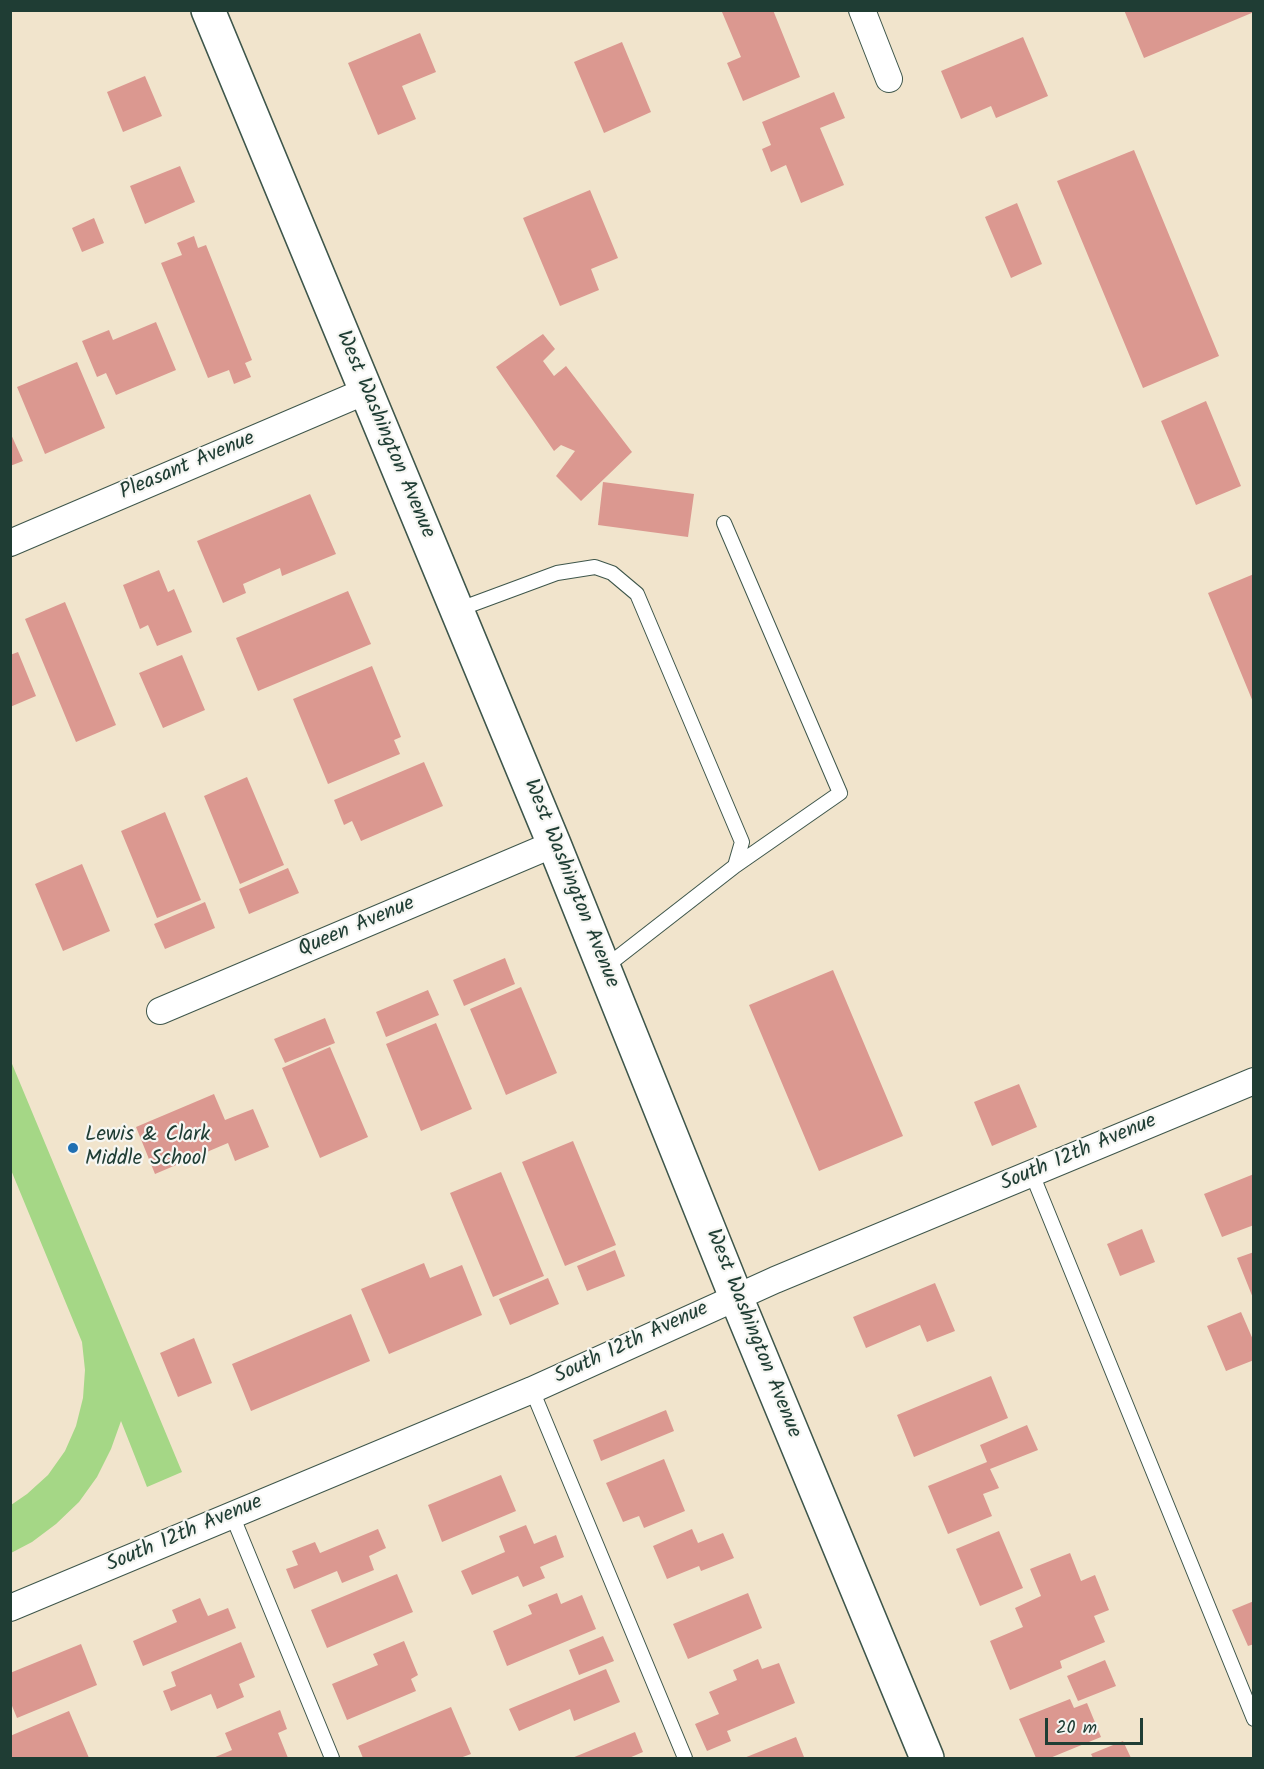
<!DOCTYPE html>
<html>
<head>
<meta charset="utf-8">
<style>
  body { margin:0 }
  #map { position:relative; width:1264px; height:1769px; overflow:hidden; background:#f1e4cc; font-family:Kalam,sans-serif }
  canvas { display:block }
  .frame { position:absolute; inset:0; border:12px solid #1f3d34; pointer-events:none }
  .scale { position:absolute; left:1045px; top:1718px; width:98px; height:27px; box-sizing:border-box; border:3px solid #1f3d34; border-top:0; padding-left:8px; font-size:18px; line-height:21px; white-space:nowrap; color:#1f3d34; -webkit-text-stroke:4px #f6f6f2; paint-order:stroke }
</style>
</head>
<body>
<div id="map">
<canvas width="1264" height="1769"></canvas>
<div class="frame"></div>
<div class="scale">20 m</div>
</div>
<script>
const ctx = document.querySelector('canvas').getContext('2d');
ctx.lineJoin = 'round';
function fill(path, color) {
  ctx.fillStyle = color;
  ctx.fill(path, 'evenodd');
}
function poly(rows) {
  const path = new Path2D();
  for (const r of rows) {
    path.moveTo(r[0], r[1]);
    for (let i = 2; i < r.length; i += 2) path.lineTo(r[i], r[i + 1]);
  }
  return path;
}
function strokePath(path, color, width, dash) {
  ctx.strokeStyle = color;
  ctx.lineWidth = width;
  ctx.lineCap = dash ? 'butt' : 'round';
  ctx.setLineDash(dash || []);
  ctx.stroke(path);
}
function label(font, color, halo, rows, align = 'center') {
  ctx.font = font + ' Kalam,sans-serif';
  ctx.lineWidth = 4.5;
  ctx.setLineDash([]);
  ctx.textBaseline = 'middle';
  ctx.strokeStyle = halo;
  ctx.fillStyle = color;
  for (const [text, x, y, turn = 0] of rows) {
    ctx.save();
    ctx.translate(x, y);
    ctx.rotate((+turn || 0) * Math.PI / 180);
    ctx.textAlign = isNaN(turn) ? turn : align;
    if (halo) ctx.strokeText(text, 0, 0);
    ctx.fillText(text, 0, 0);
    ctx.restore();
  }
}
fill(poly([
  [10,1059,182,1472,147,1487,121,1421,111,1449,97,1477,79,1502,56,1524,32,1542,11,1553,11,1505,27,1494,48,1475,65,1451,76,1426,83,1398,85,1370,82,1342,11,1170]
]), '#a5d786');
fill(poly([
  [725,10,773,10,800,77,743,101,727,63,741,57,722,12],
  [1124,10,1254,10,1254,12,1144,58],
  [420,33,436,72,402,86,416,119,378,135,348,63],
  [1023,37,1048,96,996,118,991,106,961,119,941,71],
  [622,42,651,112,604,133,574,62],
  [145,76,162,116,123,132,107,92],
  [834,92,845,118,820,128,844,185,801,203,786,165,771,172,762,149,771,145,762,122],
  [1134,150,1219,356,1143,388,1057,181],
  [180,166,195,202,145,224,130,186],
  [590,190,618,258,591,269,599,290,560,306,523,218],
  [1017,203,1042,264,1011,278,985,217],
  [94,218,104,243,82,252,72,228],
  [194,236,198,248,206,245,252,360,245,363,251,377,234,384,229,370,208,378,161,263,182,255,177,243],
  [156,322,176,370,116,395,106,373,97,377,82,341,109,330,113,340],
  [543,334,555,349,543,361,554,376,566,366,632,452,581,501,556,476,575,451,561,445,554,451,496,367],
  [77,362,105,428,45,454,17,387],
  [1206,401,1241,486,1196,505,1161,421],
  [10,432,23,461,10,466],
  [603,482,694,494,688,537,598,525],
  [310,494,336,554,282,576,280,568,243,584,246,593,223,603,197,541],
  [159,570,168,592,174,589,192,632,157,646,148,625,140,629,123,585],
  [1254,574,1254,702,1253,702,1208,593],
  [348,591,371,644,258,691,236,638],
  [65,602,116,725,76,742,25,619],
  [18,652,36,696,10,707,10,655],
  [182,655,205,710,163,728,139,673],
  [372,666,401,737,394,740,400,754,328,784,293,699],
  [424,762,443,806,361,841,352,821,344,825,334,800],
  [247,777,284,865,240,884,204,796],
  [165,812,201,900,157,918,121,831],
  [82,864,110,931,63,951,35,884],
  [288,868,299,893,249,914,239,889],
  [205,902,215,928,165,949,154,924],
  [505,958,515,984,464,1006,453,980],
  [833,970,903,1136,819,1171,749,1005],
  [521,987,557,1073,506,1095,470,1009],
  [428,990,439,1015,386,1037,376,1012],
  [325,1018,335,1043,285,1063,274,1039],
  [436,1023,472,1109,421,1131,386,1044],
  [330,1047,368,1137,320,1158,282,1068],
  [1019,1084,1037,1127,992,1146,974,1102],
  [214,1094,225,1120,253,1109,269,1147,235,1161,228,1143,155,1174,136,1127],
  [573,1141,616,1245,565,1266,522,1162],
  [501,1172,544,1276,493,1297,450,1193],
  [1254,1174,1254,1225,1222,1237,1204,1194],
  [1142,1229,1155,1262,1120,1276,1107,1244],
  [615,1250,625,1276,587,1291,577,1266],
  [1254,1252,1254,1298,1253,1298,1237,1258],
  [424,1263,430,1278,462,1265,482,1315,389,1354,361,1289],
  [548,1278,559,1304,510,1325,499,1299],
  [935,1283,955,1331,927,1342,920,1325,866,1348,853,1317],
  [1241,1312,1254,1342,1254,1360,1226,1371,1207,1326],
  [351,1314,370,1361,251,1411,232,1364],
  [194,1338,212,1383,178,1397,160,1353],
  [991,1376,1008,1418,914,1457,897,1415],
  [666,1410,674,1431,601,1461,593,1440],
  [1027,1425,1038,1450,990,1469,999,1488,983,1494,992,1516,948,1534,928,1486,987,1462,980,1445],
  [664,1459,685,1511,644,1528,639,1516,623,1522,606,1483],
  [501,1475,516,1511,442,1542,428,1505],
  [526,1525,534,1544,556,1535,564,1557,540,1567,545,1578,523,1587,518,1576,472,1595,461,1571,505,1552,499,1536],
  [378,1529,386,1548,369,1556,374,1570,342,1583,337,1571,294,1589,286,1569,298,1565,292,1551,315,1542,320,1553],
  [692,1529,698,1543,723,1533,734,1558,701,1571,699,1566,667,1579,653,1546],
  [999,1531,1023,1588,980,1606,956,1549],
  [1070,1553,1081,1581,1095,1575,1109,1610,1094,1616,1105,1642,1060,1661,1062,1668,1010,1690,990,1641,1023,1627,1015,1608,1041,1596,1030,1569],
  [397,1574,413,1612,327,1648,311,1610],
  [557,1593,561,1604,582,1595,596,1629,507,1666,493,1631,532,1614,528,1605],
  [748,1593,762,1628,688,1659,673,1624],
  [200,1598,208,1616,228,1608,236,1628,143,1666,133,1641,177,1622,172,1610],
  [1254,1601,1254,1644,1248,1646,1232,1610],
  [603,1636,614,1661,579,1675,569,1650],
  [404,1641,418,1675,411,1679,416,1691,347,1720,332,1684,378,1665,373,1654],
  [241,1642,255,1677,239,1684,244,1697,217,1709,211,1694,171,1711,163,1691,176,1686,171,1672],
  [81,1644,97,1685,17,1718,10,1701,10,1673],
  [758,1659,762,1669,779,1663,795,1703,727,1731,731,1741,707,1751,695,1724,719,1714,709,1692,737,1680,733,1670],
  [1105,1660,1116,1686,1078,1701,1067,1676],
  [606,1669,620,1702,574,1721,570,1709,519,1731,509,1709],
  [1070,1699,1074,1708,1087,1703,1101,1737,1050,1758,1036,1758,1019,1719],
  [451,1707,471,1754,460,1758,363,1758,358,1746],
  [280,1710,287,1729,278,1733,288,1758,213,1758,232,1750,225,1733],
  [69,1711,89,1758,10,1758,10,1736],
  [635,1732,643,1752,629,1758,572,1758],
  [796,1737,804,1757,744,1758],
  [1123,1741,1131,1758,1093,1758,1091,1754]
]), '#db9890');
const service = poly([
  [724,523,840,793,735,866],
  [457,610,557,573,595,567,612,573,637,594,742,842,735,866,604,968],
  [1032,1174,1254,1719],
  [532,1390,685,1758],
  [232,1515,332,1758]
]);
const minor = poly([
  [862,10,889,79],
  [10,543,366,391],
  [160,1011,554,844],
  [10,1608,532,1390,775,1280,1254,1081]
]);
const secondary = poly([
  [208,10,554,844,736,1297,927,1758]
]);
strokePath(service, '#3e564b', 16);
strokePath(minor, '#3e564b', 28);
strokePath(secondary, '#3e564b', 36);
strokePath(service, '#fff', 14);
strokePath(minor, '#fff', 26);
strokePath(secondary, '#fff', 33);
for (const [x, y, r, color] of [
  [73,1148,6,"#1f6fb2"]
]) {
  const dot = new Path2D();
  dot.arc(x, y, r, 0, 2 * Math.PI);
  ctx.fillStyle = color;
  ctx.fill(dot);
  strokePath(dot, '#f6f6f2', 2);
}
label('21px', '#1f3d34', '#f6f6f2', [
  ["West Washington Avenue",384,435,67],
  ["Pleasant Avenue",188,467,-23],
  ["West Washington Avenue",570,884,68],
  ["Queen Avenue",357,928,-23],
  ["South 12th Avenue",1079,1154,-23],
  ["West Washington Avenue",752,1334,68],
  ["South 12th Avenue",632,1344,-25],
  ["South 12th Avenue",185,1535,-23]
]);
label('21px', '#1f3d34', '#f6f6f2', [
  ["Lewis & Clark",85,1136],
  ["Middle School",85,1160]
], 'left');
</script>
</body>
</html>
